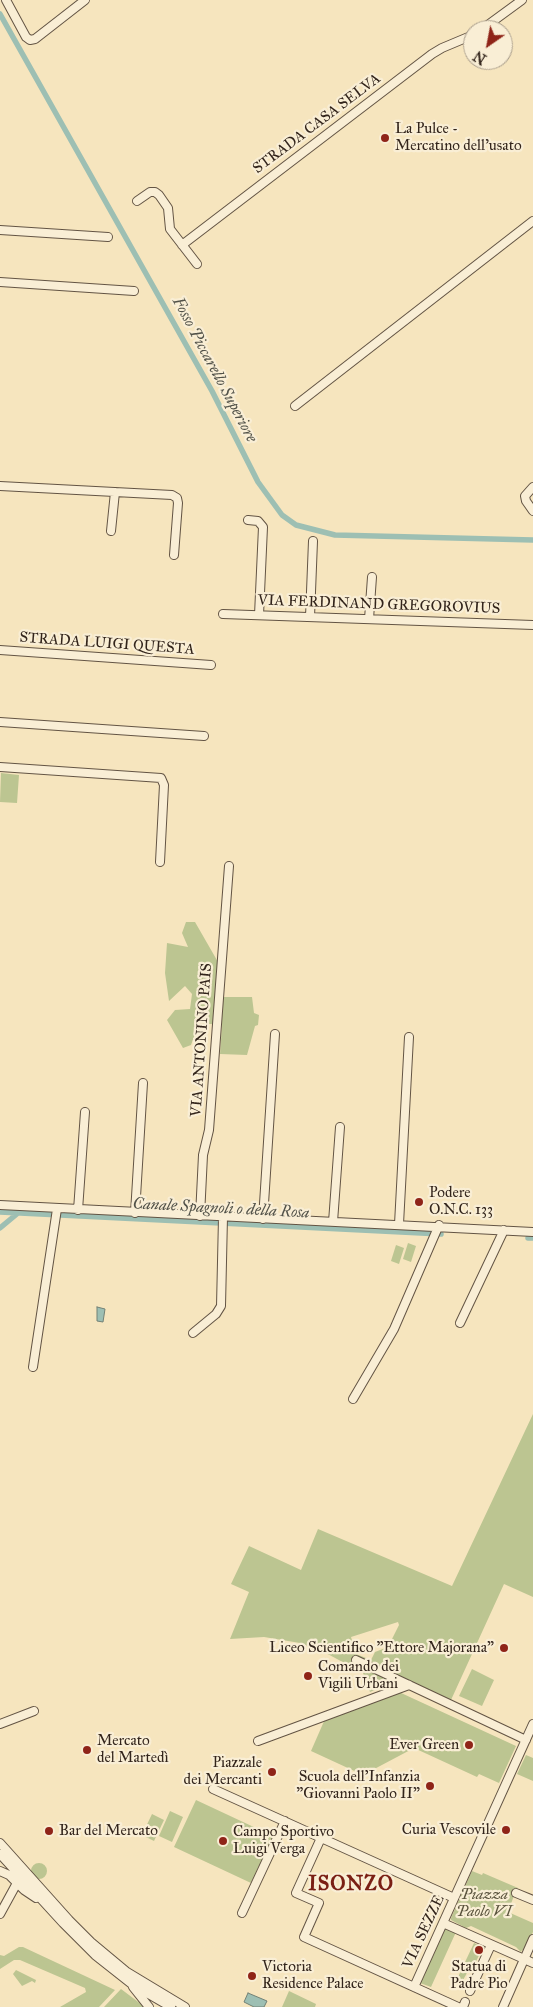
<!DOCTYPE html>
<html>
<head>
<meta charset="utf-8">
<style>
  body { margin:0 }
  #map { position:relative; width:533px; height:2007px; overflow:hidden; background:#f6e5be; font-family:"IM FELL Great Primer",serif }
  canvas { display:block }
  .north { position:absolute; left:463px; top:20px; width:50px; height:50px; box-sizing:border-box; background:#f9eed5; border:1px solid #a99d8b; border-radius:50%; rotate:213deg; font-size:14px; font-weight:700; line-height:20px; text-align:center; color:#32241b }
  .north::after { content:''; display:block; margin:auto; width:18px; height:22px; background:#8f2418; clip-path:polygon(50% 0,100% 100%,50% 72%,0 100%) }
</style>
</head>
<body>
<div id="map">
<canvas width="533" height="2007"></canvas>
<div class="north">N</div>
</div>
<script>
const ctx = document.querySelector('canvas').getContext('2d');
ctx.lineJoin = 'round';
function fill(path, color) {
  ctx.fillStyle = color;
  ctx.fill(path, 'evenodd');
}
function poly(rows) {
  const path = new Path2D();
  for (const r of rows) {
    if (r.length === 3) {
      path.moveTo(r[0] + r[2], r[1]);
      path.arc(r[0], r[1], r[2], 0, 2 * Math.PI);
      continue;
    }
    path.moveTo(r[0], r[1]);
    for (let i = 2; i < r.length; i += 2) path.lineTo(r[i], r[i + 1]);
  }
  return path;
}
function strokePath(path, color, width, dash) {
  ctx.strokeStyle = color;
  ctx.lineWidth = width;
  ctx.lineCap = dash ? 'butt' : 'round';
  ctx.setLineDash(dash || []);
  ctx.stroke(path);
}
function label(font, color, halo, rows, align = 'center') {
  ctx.font = font + ' "IM FELL Great Primer",serif';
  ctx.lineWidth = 4.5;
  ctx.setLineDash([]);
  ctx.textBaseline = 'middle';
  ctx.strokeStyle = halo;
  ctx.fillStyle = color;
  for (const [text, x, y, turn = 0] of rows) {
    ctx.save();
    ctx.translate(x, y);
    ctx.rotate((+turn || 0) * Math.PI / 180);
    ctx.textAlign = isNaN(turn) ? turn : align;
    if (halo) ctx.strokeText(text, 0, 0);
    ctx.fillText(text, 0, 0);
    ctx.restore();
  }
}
fill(poly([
  [1,773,19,775,17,803,0,802],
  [186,922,195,922,218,962,216,1004,222,1006,224,997,252,997,254,1013,259,1015,258,1025,255,1026,247,1055,220,1054,222,1025,199,1023,191,1045,183,1048,167,1020,175,1010,190,1009,192,994,185,986,169,1001,165,973,167,943,188,947,182,933],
  [408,1243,416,1246,411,1262,403,1259],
  [396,1245,404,1248,399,1264,391,1261],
  [533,1414,533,1597,504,1584,451,1700,391,1673,384,1686,370,1692,363,1673,324,1652,300,1643,264,1637,230,1639,249,1592,231,1584,249,1546,301,1570,318,1529,452,1586],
  [398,1622,399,1625,388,1647,375,1652,371,1660,356,1654,351,1637],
  [472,1669,494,1680,482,1706,459,1696],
  [399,1692,516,1746,499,1783,479,1774,477,1777,414,1748,363,1775,311,1751,325,1719],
  [526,1755,533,1758,533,1781,517,1774],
  [196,1800,273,1836,251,1883,174,1847],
  [170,1811,183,1817,172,1842,159,1836],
  [152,1814,164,1820,154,1841,142,1835],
  [39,1871,8],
  [472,1871,482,1875,483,1873,518,1888,516,1890,508,1912,533,1923,533,1932,524,1951,522,1950,521,1952,516,1947,471,1926,466,1928,451,1920,451,1918],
  [445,1928,456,1932,431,1987,420,1983],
  [474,1943,483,1947,471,1972,467,1973,463,1980,458,1977],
  [19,1947,23,1947,115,1990,99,2007,60,2007,86,1992,85,1988,20,1960,14,1960,0,1969,0,1955,4,1956],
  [16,1970,36,1980,35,1983,32,1981,22,1986,13,1974],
  [121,1989,141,2004,143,2007,104,2007],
  [289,1991,316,2004,315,2007,282,2007]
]), '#bcc591');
const water = poly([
  [97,1307,105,1309,103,1322,97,1321,97,1307],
  [248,1993,267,2001,264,2007,254,2007,244,2002,248,1993]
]);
fill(water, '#9dbfb3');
strokePath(water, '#728176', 1);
strokePath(poly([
  [0,14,212,391,258,482,282,515,296,525,335,535,533,540],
  [0,1212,441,1234],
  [0,1228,18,1213],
  [528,1238,533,1238]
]), '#9dbfb3', 5.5);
const minor = poly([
  [6,0,26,37,30,40,35,39,85,0],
  [481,30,522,0],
  [137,201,150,192,155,192,159,195,168,208,170,229,197,264],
  [0,230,108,237],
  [182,245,432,54,442,48,473,35],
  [0,282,134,291],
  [295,406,533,221],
  [0,486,172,495,177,498,178,503,174,555],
  [533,487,525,496,526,501,533,511],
  [248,520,258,521,263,527,259,615],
  [111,531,115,492],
  [223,614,533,625],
  [310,617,313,541],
  [369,619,372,577],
  [0,650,211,665],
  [0,722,204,736],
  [0,767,161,778,164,785,160,862],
  [0,1205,533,1232],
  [78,1210,85,1112],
  [135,1213,143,1083],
  [200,1216,203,1155,209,1130,229,866],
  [263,1219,275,1034],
  [333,1222,340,1127],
  [399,1224,409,1037],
  [460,1323,504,1230],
  [193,1333,216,1314,221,1306,223,1217],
  [33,1367,57,1209],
  [353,1399,394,1329,439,1225],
  [356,1660,526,1740],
  [0,1724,34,1711],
  [258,1741,409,1685],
  [213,1789,454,1898],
  [321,1838,296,1893,319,1903,304,1937,458,2007],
  [0,1843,69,1920,91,1942,127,1972,185,2007],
  [0,1854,63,1923,95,1955,133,1985,171,2007],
  [0,1871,9,1875,24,1890,36,1898],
  [516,1893,533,1900],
  [242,1913,285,1821],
  [0,1914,17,1883],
  [443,1923,533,1963],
  [133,1987,149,2007],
  [414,1987,533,1724],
  [470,1991,491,1945],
  [463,2007,465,2002],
  [503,2007,533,1939]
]);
strokePath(minor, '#635444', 10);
strokePath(minor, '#f9eed5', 8);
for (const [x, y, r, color] of [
  [385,138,5,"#8f2418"],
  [419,1202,5,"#8f2418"],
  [504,1648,5,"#8f2418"],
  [308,1676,5,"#8f2418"],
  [469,1745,5,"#8f2418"],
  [87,1750,5,"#8f2418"],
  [272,1772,5,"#8f2418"],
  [430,1786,5,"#8f2418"],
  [506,1830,5,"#8f2418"],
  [49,1831,5,"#8f2418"],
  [223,1841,5,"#8f2418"],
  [479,1950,5,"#8f2418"],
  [252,1976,5,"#8f2418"]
]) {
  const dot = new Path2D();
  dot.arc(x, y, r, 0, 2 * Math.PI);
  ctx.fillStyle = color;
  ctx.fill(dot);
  strokePath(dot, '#f9eed5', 2);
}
label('15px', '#32241b', '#f9eed5', [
  ["STRADA CASA SELVA",317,124,-37],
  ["VIA FERDINAND GREGOROVIUS",379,605,2],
  ["STRADA LUIGI QUESTA",107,644,4],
  ["VIA ANTONINO PAIS",202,1040,-86],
  ["VIA SEZZE",424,1932,-65]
]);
label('15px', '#32241b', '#f9eed5', [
  ["La Pulce -",395,129],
  ["Mercatino dell'usato",395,146],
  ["Podere",429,1193],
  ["O.N.C. 133",429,1210],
  ["Liceo Scientifico \"Ettore Majorana\"",494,1648,"right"],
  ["Comando dei",318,1667],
  ["Vigili Urbani",318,1684],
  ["Mercato",97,1741],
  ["del Martedì",97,1758],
  ["Ever Green",459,1745,"right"],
  ["Piazzale",262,1763,"right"],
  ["dei Mercanti",262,1780,"right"],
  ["Scuola dell'Infanzia",420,1777,"right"],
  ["\"Giovanni Paolo II\"",420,1794,"right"],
  ["Curia Vescovile",496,1830,"right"],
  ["Bar del Mercato",59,1831],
  ["Campo Sportivo",233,1832],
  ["Luigi Verga",233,1849],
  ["Victoria",262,1967],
  ["Residence Palace",262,1984],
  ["Statua di",479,1967,"center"],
  ["Padre Pio",479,1984,"center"]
], 'left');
label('italic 15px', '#5b543e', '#f9eed5', [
  ["Piazza",484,1895],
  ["Paolo VI",484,1912]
]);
label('italic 16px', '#525249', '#f9eed5', [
  ["Fosso Piccarello Superiore",214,370,62],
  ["Canale Spagnoli o della Rosa",221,1209,3]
]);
ctx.letterSpacing = '1px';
label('bold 20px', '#7a1f14', '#f9eed5', [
  ["ISONZO",351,1885]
]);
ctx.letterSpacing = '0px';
</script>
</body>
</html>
